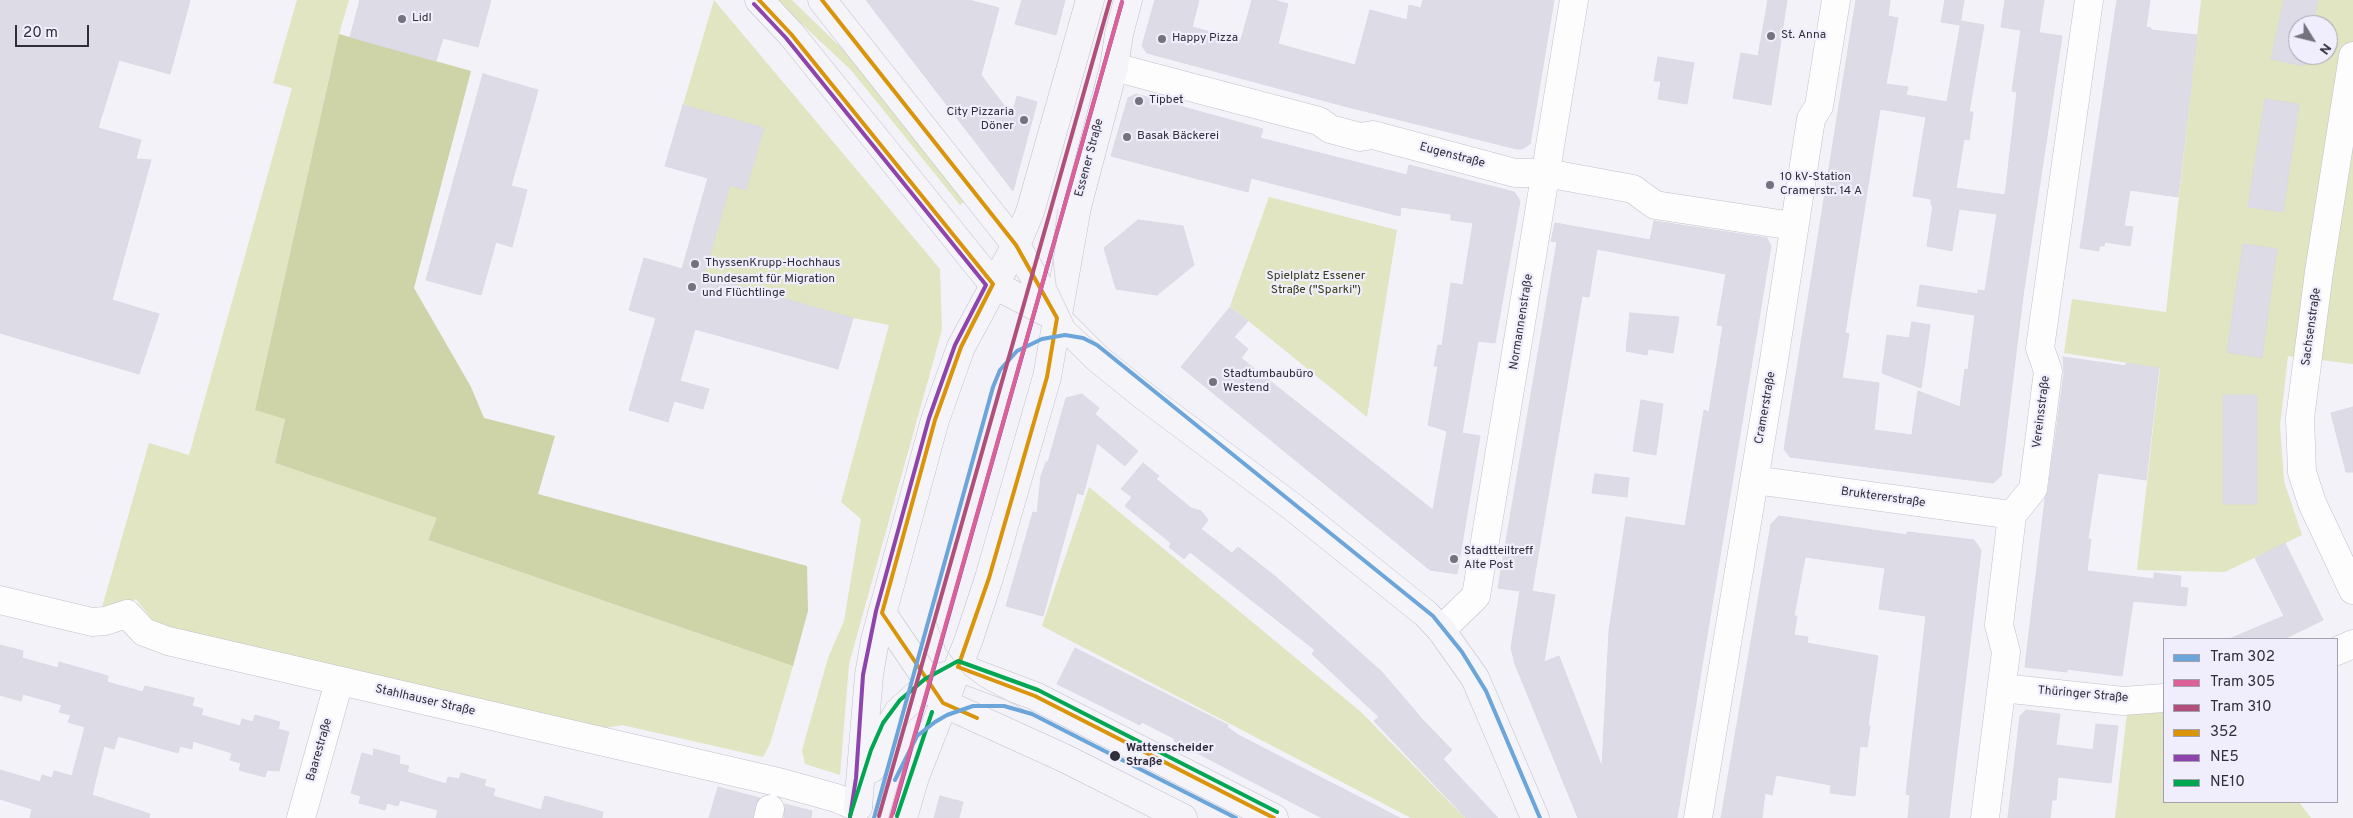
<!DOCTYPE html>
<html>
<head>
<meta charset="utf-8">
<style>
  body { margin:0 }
  #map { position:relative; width:2353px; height:818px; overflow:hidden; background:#f2f2f8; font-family:Overpass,sans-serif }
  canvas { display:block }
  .legend { position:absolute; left:2163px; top:638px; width:175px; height:165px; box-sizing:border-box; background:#f0eefc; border:1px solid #a3a1af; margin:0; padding:6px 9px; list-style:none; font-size:15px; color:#302e3b }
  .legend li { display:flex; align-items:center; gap:10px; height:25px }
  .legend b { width:25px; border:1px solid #a3a1af }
  .north { position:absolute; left:2288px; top:15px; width:50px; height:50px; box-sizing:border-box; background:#f0eefc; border:1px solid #a3a1af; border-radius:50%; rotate:126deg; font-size:14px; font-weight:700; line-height:20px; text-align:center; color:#302e3b }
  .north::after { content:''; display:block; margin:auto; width:18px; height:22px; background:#74737d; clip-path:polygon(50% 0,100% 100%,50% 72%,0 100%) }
  .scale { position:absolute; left:15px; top:25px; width:74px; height:22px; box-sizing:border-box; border:2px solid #302e3b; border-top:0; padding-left:6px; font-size:15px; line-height:18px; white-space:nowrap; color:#302e3b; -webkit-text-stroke:4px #f0eefc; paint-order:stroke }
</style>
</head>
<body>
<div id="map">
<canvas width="2353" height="818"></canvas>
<ul class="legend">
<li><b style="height:6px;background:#6ba5d9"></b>Tram 302</li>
<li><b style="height:6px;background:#db6198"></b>Tram 305</li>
<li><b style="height:6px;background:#b14e7a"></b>Tram 310</li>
<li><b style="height:6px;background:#d99409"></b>352</li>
<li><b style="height:6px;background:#8e44ad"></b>NE5</li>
<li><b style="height:6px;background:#00a651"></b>NE10</li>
</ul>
<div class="north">N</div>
<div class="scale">20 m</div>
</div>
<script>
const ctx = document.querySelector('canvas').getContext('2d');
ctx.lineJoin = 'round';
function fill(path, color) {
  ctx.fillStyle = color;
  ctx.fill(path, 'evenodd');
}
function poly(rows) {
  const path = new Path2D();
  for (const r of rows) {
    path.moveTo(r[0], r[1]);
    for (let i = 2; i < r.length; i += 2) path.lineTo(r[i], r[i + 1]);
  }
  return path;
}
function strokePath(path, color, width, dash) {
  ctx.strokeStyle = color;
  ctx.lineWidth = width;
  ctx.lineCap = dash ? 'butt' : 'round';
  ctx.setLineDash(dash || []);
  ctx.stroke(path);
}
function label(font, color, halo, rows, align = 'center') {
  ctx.font = font + ' Overpass,sans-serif';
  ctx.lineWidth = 4.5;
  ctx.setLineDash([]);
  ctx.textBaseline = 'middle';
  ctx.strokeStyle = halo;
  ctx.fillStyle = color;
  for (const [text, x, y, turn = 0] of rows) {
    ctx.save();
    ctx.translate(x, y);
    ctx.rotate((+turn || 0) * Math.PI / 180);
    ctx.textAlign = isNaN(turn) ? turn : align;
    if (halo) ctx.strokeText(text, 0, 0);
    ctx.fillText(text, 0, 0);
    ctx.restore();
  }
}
fill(poly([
  [297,0,349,0,339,34,255,410,285,418,275,463,438,518,428,540,793,666,770,744,763,757,622,725,595,730,162,628,154,622,136,599,125,605,101,611,149,443,189,455,292,88,273,83],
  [714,0,940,269,942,330,849,664,840,775,805,764,802,750,828,658,844,621,861,519,841,502,889,325,853,318,704,276,730,185,746,189,764,128,683,105],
  [776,0,792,0,859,65,966,200,960,205,851,70],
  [2201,0,2353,0,2353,364,2288,356,2280,426,2284,481,2302,535,2225,572,2137,570,2160,368,2064,353,2072,299,2166,312],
  [2298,25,2328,25,2328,55,2298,55],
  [1269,197,1397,230,1367,417,1230,306],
  [1089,487,1361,712,1465,818,1411,818,1042,626],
  [2164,712,2164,802,2299,802,2311,818,2115,818,2127,713]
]), '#e1e5c1');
fill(poly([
  [339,34,471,71,414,288,471,387,484,418,555,436,538,494,807,566,808,611,793,666,428,540,437,518,275,463,285,419,255,410]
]), '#ced3a8');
const building = poly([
  [0,0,190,0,170,74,119,60,98,128,141,140,136,159,151,160,112,300,159,314,139,374,0,333,0,0],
  [360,0,491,0,478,47,443,38,436,61,350,37,360,0],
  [866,0,969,0,999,8,981,75,1012,116,1017,96,1037,102,1013,191,866,0],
  [1022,0,1065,0,1056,35,1015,24,1022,0],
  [1155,0,1199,0,1192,27,1241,40,1252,0,1274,0,1288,4,1278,44,1355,65,1370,10,1407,20,1409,5,1421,8,1423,0,1554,0,1530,144,1522,149,1517,149,1344,106,1147,53,1142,46,1155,0],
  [1768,0,1787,0,1771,105,1733,98,1741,53,1758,56,1768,0],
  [1856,0,1890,0,1888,16,1898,18,1886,84,1908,87,1906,95,1947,102,1961,21,1984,25,1969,112,1973,112,1969,140,1964,139,1956,188,2005,195,2017,92,2012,91,2021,30,2062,36,2023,296,2001,476,1993,483,1790,457,1784,449,1856,0],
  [1880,109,1926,117,1913,196,1931,199,1931,205,1933,205,1927,246,1952,251,1959,209,1997,214,1985,291,1978,290,1978,294,1920,285,1917,306,1975,315,1968,370,1965,369,1960,407,1918,391,1912,435,1874,430,1879,383,1842,378,1849,334,1845,333,1880,109],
  [1945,0,1964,0,1960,25,1941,22,1945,0],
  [2005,0,2044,0,2039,33,2001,27,2005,0],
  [2117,0,2150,0,2146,27,2151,28,2151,30,2197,35,2178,197,2130,190,2124,226,2133,227,2130,246,2105,242,2104,246,2099,246,2099,251,2080,248,2117,0],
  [2284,0,2318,0,2313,25,2298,25,2298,55,2307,55,2304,66,2271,59,2284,0],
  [1658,57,1694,63,1687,104,1658,99,1661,81,1654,81,1658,57],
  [483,74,538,90,511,186,527,190,512,247,496,242,481,295,426,280,483,74],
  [1136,94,1263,129,1260,138,1407,175,1409,165,1514,192,1517,196,1520,201,1495,343,1478,341,1462,433,1480,436,1457,574,1430,570,1181,367,1230,307,1248,321,1234,337,1248,349,1241,358,1433,510,1447,431,1428,425,1438,366,1434,366,1438,345,1442,346,1451,283,1463,285,1473,223,1451,220,1451,214,1401,207,1400,216,1251,178,1248,192,1111,156,1128,98,1136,94],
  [2265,99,2299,104,2283,212,2248,207,2265,99],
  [683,105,764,128,746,190,730,185,704,276,853,318,838,369,695,329,680,381,709,389,703,409,674,401,668,422,629,410,656,318,629,310,644,258,682,269,708,178,665,166,683,105],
  [1138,220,1183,226,1194,265,1157,295,1116,289,1104,248,1138,220],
  [1654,221,1767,238,1771,246,1677,818,1578,818,1515,664,1511,648,1520,591,1498,588,1557,242,1551,241,1555,223,1650,240,1654,221],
  [1597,249,1726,274,1717,325,1723,326,1709,412,1704,410,1685,526,1626,517,1609,631,1602,767,1559,656,1544,662,1555,595,1532,591,1582,296,1589,297,1597,249],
  [2243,244,2277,249,2262,358,2227,352,2243,244],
  [1630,313,1679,317,1673,353,1648,349,1647,355,1626,351,1630,313],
  [1912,322,1930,325,1921,388,1882,373,1887,335,1909,338,1912,322],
  [2063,357,2126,366,2126,363,2159,368,2146,480,2098,473,2088,539,2091,539,2087,571,2154,579,2154,573,2181,576,2180,587,2188,588,2186,606,2133,601,2122,676,2067,669,2067,672,2025,667,2045,499,2048,491,2064,373,2063,357],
  [1082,394,1099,408,1095,414,1138,451,1125,466,1097,443,1083,495,1077,493,1043,616,1006,606,1033,512,1037,513,1041,476,1046,462,1048,462,1066,398,1082,394],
  [2223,395,2257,395,2257,504,2223,504,2223,395],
  [1641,400,1663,404,1656,455,1633,451,1641,400],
  [2353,407,2353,472,2346,472,2331,413,2353,407],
  [1143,463,1159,476,1156,479,1191,508,1201,511,1208,520,1201,529,1232,553,1238,547,1276,577,1382,672,1422,719,1452,750,1443,759,1498,818,1466,818,1374,721,1379,717,1312,654,1315,650,1190,552,1184,559,1169,547,1171,543,1125,506,1132,497,1121,489,1143,463],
  [1595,474,1629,478,1627,497,1592,493,1595,474],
  [1779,516,1907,535,1907,532,1966,539,1974,540,1981,550,1949,818,1908,818,1910,795,1906,794,1926,616,1879,609,1885,568,1805,557,1794,616,1797,616,1794,635,1808,637,1807,643,1878,656,1868,725,1870,726,1867,747,1860,746,1855,796,1830,793,1831,785,1776,775,1772,795,1765,793,1762,818,1721,818,1771,524,1779,516],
  [2285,543,2323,620,2284,639,2229,639,2284,616,2255,558,2285,543],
  [0,645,23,651,22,658,58,668,59,662,108,676,107,682,143,692,145,686,194,698,192,706,203,709,201,715,240,726,242,719,253,722,255,715,280,722,278,729,289,732,279,771,267,770,265,777,239,770,241,763,230,760,232,753,193,741,192,749,180,746,178,753,118,736,114,749,104,746,92,795,150,814,149,818,30,818,32,809,0,799,0,770,40,782,42,775,52,778,54,771,72,776,85,727,68,722,71,715,59,712,62,705,23,694,21,701,0,695,0,645],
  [1075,648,1228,725,1227,727,1240,736,1400,818,1322,818,1174,741,1175,739,1142,722,1140,725,1057,684,1075,648],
  [2026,710,2060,714,2056,745,2093,750,2096,724,2118,726,2111,783,2058,777,2056,800,2052,800,2050,818,2008,818,2020,716,2026,710],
  [374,749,400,756,399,764,409,766,407,772,446,784,448,777,459,779,461,773,486,780,484,786,495,789,493,796,541,810,545,796,603,812,602,818,436,818,438,810,400,800,398,806,387,803,385,810,359,803,361,796,351,793,362,753,373,756,374,749],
  [718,787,760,798,755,806,753,818,709,818,718,787],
  [940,796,963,802,959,818,934,818,940,796],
  [785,804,812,811,811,818,784,818,785,804]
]);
fill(building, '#dddbe5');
strokePath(building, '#dbdae4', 1);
const street = poly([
  [2353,56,2319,272,2300,418,2302,472,2312,503,2353,590],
  [1114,67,1319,121,1330,129,1360,137,1373,135,1515,173,1546,173,1633,189,1655,205,1793,226],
  [1754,480,2012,515],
  [0,600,92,622,105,621,127,614,144,632,168,641,782,783,836,798,858,807],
  [1441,630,1476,596,1574,0],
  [2337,651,2353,644],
  [2002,688,2123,701,2164,698],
  [301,818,339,682],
  [768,818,770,809],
  [1698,818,1774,360,1811,119,1819,106,1836,0],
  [1985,818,2006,652,1999,625,2012,515,2033,489,2048,371,2040,348,2089,0]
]);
const secondary = poly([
  [759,0,791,34,993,284,1057,318],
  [822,0,1016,245,1057,318,1097,358,1144,396,1294,508,1426,614,1441,630,1475,678,1535,818],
  [882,613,943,703,1064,758,1183,818],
  [958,667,1035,696,1274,818],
  [871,769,881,741,898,712,929,684,944,676],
  [858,807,869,675,875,640,935,420,961,347,1016,245,1030,212,1090,0],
  [903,818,915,777,969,639,989,578,1047,377,1077,207,1114,67,1119,34,1128,0]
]);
strokePath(street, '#c2c0ca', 29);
strokePath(secondary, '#c2c0ca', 29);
strokePath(street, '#fdfdfe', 28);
strokePath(secondary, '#f5f5f9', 28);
strokePath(poly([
  [1058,209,1052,250,1056,285,1074,323,1106,352],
  [981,430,937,592,936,621,945,648,964,674,980,686,1032,714]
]), '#d8d8da', 1);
strokePath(poly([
  [759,0,791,34,993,284,961,347,935,420,882,613,943,703,977,718],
  [822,0,1016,245,1057,318,1047,377,989,578,958,667,1035,696,1274,818]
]), '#d99409', 4);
strokePath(poly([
  [754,4,786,38,986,285,955,345,929,418,876,611,863,675,856,778,850,817],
  [893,813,1122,2]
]), '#8e44ad', 4);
strokePath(poly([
  [850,816,871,750,883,723,900,700,925,679,958,661,1038,690,1277,812],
  [897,816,932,712]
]), '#00a651', 4);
strokePath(poly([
  [895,780,917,736,935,722,947,715,973,706,1004,706,1032,714,1236,818],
  [874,818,993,387,1000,370,1017,351,1042,339,1065,335,1083,338,1097,345,1433,616,1462,652,1486,691,1540,818]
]), '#6ba5d9', 4);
strokePath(poly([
  [891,818,1122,2]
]), '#db6198', 4);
strokePath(poly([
  [879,816,1110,0]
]), '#b14e7a', 4);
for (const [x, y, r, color] of [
  [402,19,5,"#74737d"],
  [1771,36,5,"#74737d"],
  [1162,39,5,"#74737d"],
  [1139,101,5,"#74737d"],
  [1024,120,5,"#74737d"],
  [1127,137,5,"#74737d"],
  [1770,185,5,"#74737d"],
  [695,264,5,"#74737d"],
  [692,287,5,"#74737d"],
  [1213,382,5,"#74737d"],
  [1454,559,5,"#74737d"],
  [1115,756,6,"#302e3b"]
]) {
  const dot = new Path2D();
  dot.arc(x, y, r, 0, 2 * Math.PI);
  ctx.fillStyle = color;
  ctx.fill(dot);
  strokePath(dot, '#f0eefc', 2);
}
label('12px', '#302e3b', '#f0eefc', [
  ["Lidl",412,19],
  ["St. Anna",1781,36],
  ["Happy Pizza",1172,39],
  ["Tipbet",1149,101],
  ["City Pizzaria",1014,113,"right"],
  ["Döner",1014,127,"right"],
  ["Basak Bäckerei",1137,137],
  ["10 kV-Station",1780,178],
  ["Cramerstr. 14 A",1780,192],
  ["ThyssenKrupp-Hochhaus",705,264],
  ["Bundesamt für Migration",702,280],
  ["und Flüchtlinge",702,294],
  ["Stadtumbaubüro",1223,375],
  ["Westend",1223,389],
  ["Stadtteiltreff",1464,552],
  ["Alte Post",1464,566]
], 'left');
label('12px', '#302e3b', '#f0eefc', [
  ["Eugenstraße",1452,156,15],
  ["Essener Straße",1090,158,-75],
  ["Normannenstraße",1522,322,-81],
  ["Sachsenstraße",2312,327,-82],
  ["Cramerstraße",1766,408,-80],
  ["Vereinsstraße",2042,412,-83],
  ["Bruktererstraße",1883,498,8],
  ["Thüringer Straße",2083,695,5],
  ["Stahlhauser Straße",425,701,13],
  ["Baarestraße",320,750,-74]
]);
label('12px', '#363a15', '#f0eefc', [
  ["Spielplatz Essener",1316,277],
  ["Straße (\"Sparki\")",1316,291]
]);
label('bold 12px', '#302e3b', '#f0eefc', [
  ["Wattenscheider",1126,749],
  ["Straße",1126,763]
], 'left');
</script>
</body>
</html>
